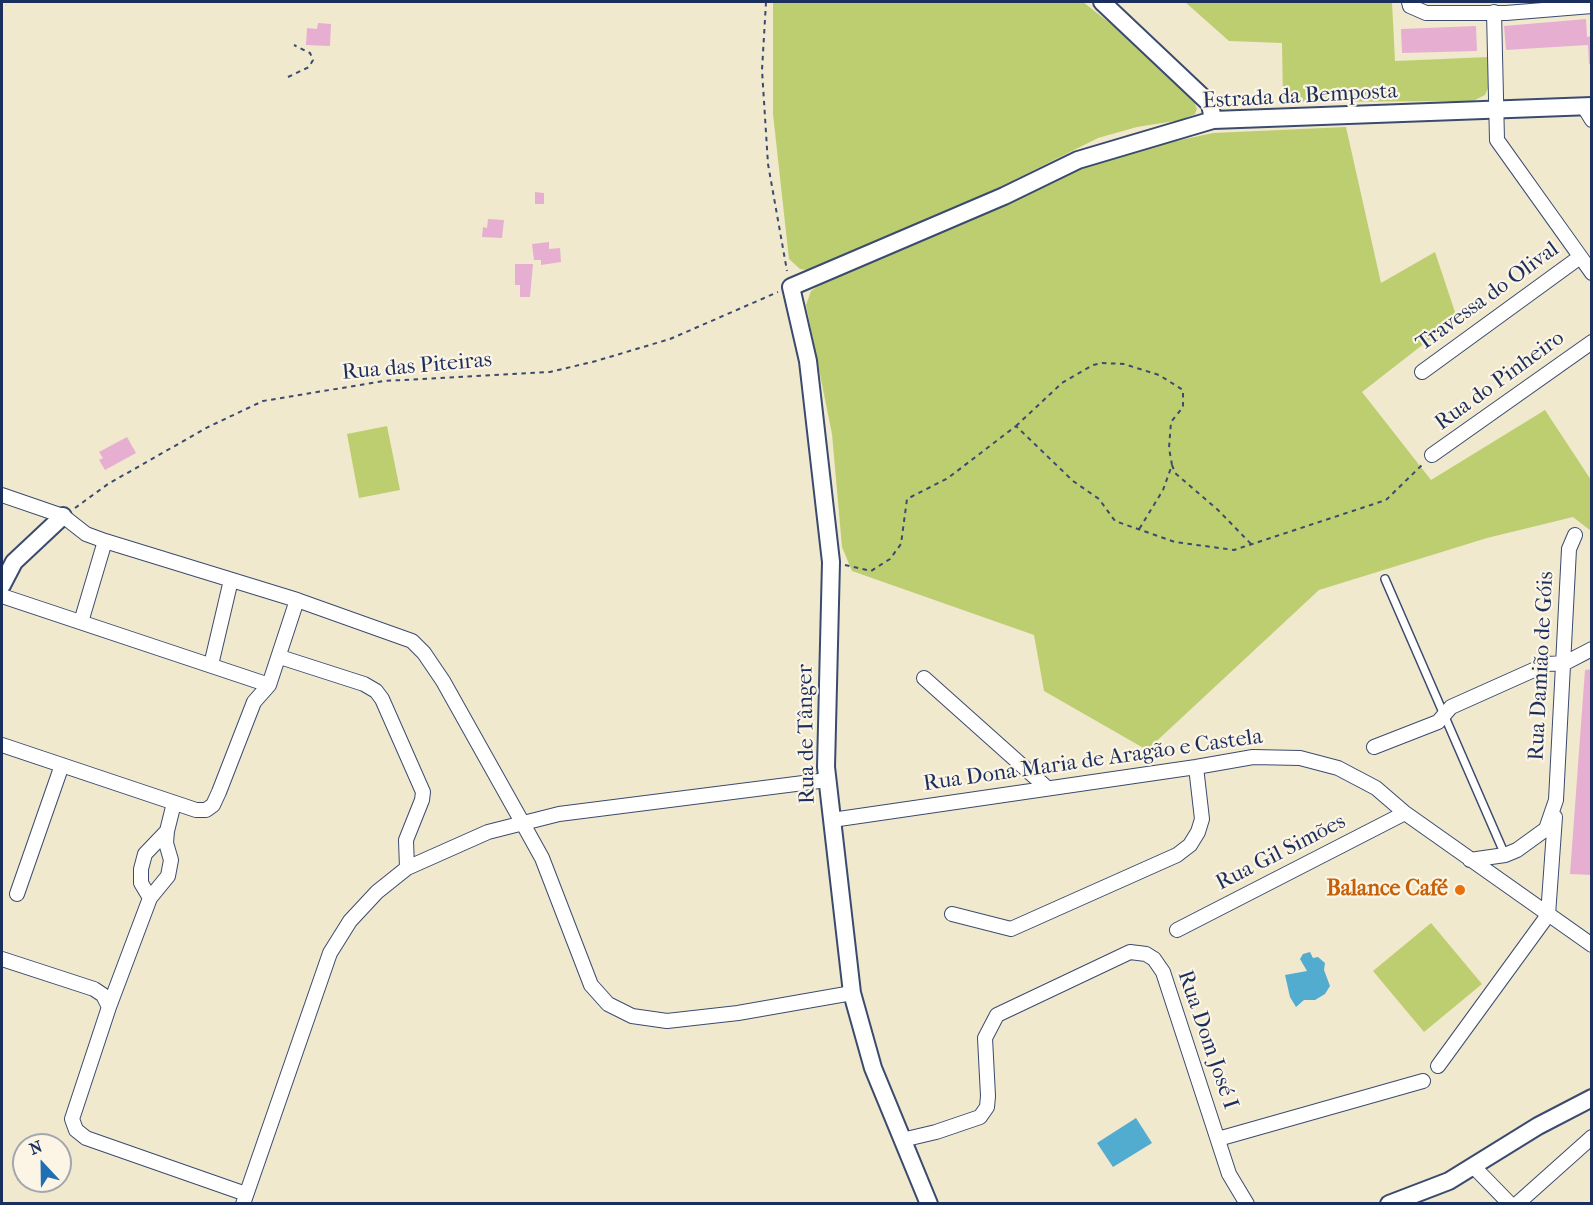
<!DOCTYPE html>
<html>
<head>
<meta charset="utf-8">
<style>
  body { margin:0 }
  #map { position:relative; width:1593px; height:1205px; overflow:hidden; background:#f0e9ce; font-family:"IM FELL French Canon",serif }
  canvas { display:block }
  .frame { position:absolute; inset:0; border:3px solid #1b2f5e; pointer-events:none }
  .north { position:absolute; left:12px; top:1133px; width:60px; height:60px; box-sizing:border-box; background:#fcf5e5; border:2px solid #a2a6af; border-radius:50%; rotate:338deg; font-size:16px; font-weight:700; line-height:24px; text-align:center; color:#1b2f5e }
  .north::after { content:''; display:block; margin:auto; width:21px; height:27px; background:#1f6fb2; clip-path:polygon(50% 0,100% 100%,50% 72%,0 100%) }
</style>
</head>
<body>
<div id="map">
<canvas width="1593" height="1205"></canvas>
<div class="frame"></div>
<div class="north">N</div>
</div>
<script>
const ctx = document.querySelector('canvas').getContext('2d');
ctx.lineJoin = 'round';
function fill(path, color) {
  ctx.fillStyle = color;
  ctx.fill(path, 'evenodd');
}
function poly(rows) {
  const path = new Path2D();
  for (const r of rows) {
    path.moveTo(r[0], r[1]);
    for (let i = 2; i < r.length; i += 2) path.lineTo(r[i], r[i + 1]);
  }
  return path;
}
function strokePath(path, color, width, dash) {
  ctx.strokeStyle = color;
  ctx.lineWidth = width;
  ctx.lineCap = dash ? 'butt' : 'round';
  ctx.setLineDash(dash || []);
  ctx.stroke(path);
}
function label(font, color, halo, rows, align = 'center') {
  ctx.font = font + ' "IM FELL French Canon",serif';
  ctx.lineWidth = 4.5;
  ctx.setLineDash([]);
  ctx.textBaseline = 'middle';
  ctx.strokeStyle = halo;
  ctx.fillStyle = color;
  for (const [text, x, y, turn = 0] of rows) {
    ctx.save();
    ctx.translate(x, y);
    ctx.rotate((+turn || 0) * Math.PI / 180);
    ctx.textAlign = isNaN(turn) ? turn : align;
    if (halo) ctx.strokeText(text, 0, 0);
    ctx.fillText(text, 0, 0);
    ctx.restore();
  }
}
fill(poly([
  [773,2,1083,2,1125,35,1192,96,1197,109,1195,114,1181,120,1137,127,1098,138,1000,187,849,255,807,270,800,269,789,259,773,114],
  [1185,2,1392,2,1395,61,1489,57,1489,86,1485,95,1473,101,1283,102,1282,43,1229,41],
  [1346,127,1381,283,1435,252,1457,318,1362,392,1431,480,1545,410,1591,480,1591,531,1573,517,1487,538,1319,590,1147,750,1044,691,1034,635,852,571,842,547,832,434,806,305,811,291,828,279,1069,173,1125,152,1213,133],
  [387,426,400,490,359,498,347,434],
  [1431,923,1482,984,1424,1032,1373,971]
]), '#bdce71');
fill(poly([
  [1310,952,1313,958,1318,957,1325,963,1324,970,1330,986,1325,994,1315,1000,1304,1000,1296,1007,1290,997,1285,975,1307,971,1300,959,1303,954],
  [1136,1118,1152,1143,1113,1167,1097,1143]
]), '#52acd0');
fill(poly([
  [1586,19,1587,37,1592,36,1592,64,1589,64,1588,45,1506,50,1504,26],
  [318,23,331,24,330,46,306,45,307,28,317,29],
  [1476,26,1477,51,1402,53,1401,29],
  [535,192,544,193,544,204,535,204],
  [488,219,504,220,502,238,482,237,483,227,487,228],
  [549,242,549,249,560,248,561,262,541,265,541,260,534,260,532,244],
  [515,264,533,264,530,297,520,297,520,285,515,285],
  [127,437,136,453,105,470,99,460,103,458,99,452],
  [1592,669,1592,875,1570,874,1585,670]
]), '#e6afd1');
const service = poly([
  [1385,579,1505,855]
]);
const minor = poly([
  [1409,2,1410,6,1426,13,1506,13,1592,6],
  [1494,12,1497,140,1592,273],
  [1584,107,1592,120],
  [1422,372,1580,257],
  [1432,455,1592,342],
  [2,495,63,516,86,534,105,541,297,600,412,641,424,653,443,681,522,822,542,858,591,985,608,1004,632,1016,667,1021,738,1013,852,993],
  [2,596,269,685],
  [81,622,105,541],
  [280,657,364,684,376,691,382,699,423,792,422,800,406,840,407,868],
  [211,665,231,580],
  [924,678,1046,787],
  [2,745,196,810,206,810,213,805,219,792,254,702,269,685,297,600],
  [1374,747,1438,722,1451,707,1547,664,1565,663,1592,649],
  [174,803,167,831,166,843,171,860,168,876,150,898,109,1007,72,1119,76,1130,86,1138,246,1194],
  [832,820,1196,767,1253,757,1300,758,1338,768,1376,788,1405,813,1592,945],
  [1470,860,1505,855,1517,850,1546,829,1556,800,1569,549,1575,535],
  [17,894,62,765],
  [150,898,141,883,141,869,145,854,167,831],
  [952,914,1011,929,1177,855,1190,845,1198,832,1202,819,1196,767],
  [1177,930,1405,813],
  [2,959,94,989,103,995,109,1007],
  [1438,1066,1548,915,1555,817],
  [1218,1139,1423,1081],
  [902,1140,936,1132,980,1117,987,1107,988,1096,985,1038,997,1015,1130,952,1146,954,1154,959,1163,972,1229,1174,1247,1204],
  [1473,1166,1510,1204],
  [243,1204,330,953,350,921,377,892,407,868,488,832,559,814,827,780],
  [1517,1204,1592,1137]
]);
const tertiary = poly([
  [1102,2,1210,104,1213,120],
  [2,585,14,562,63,516],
  [929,1204,873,1068,852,993,826,767,831,562,808,361,791,287,1004,196,1078,160,1213,120,1592,106],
  [1389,1204,1449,1181,1538,1126,1592,1098]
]);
strokePath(service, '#3b4b6f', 10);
strokePath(minor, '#3b4b6f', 16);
strokePath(tertiary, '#3b4b6f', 20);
strokePath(poly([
  [766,2,762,70,768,164,787,271],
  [288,77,309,67,313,60,310,53,294,45],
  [1016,426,1062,383,1093,365,1102,363,1124,364,1159,375,1183,390,1183,407,1171,422,1169,448,1172,465,1163,490,1138,531],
  [1172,465,1175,473,1218,510,1252,545],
  [75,508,108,484,208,427,263,401,384,381,550,372,596,361,670,339,778,292],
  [845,565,871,571,890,559,901,544,907,499,948,478,1016,426,1073,481,1099,499,1115,521,1175,542,1234,550,1386,500,1423,464]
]), '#3b4b6f', 2, [4.5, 4.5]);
strokePath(service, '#fff', 7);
strokePath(minor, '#fff', 14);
strokePath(tertiary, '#fff', 16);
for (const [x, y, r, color] of [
  [1460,890,6,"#e8710a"]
]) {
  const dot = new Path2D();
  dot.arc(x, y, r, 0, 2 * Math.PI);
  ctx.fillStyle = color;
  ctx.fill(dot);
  strokePath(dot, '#fcf5e5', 2);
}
label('22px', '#1b2f5e', '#fcf5e5', [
  ["Estrada da Bemposta",1300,97,-3],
  ["Travessa do Olival",1488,297,-36],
  ["Rua das Piteiras",417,367,-5],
  ["Rua do Pinheiro",1500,381,-36],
  ["Rua Damião de Góis",1542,666,-87],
  ["Rua de Tânger",807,734,-91],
  ["Rua Dona Maria de Aragão e Castela",1093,761,-8],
  ["Rua Gil Simões",1281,853,-27],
  ["Rua Dom José I",1207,1040,71]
]);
label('bold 22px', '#c56008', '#fcf5e5', [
  ["Balance Café",1448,890]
], 'right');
</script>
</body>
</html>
